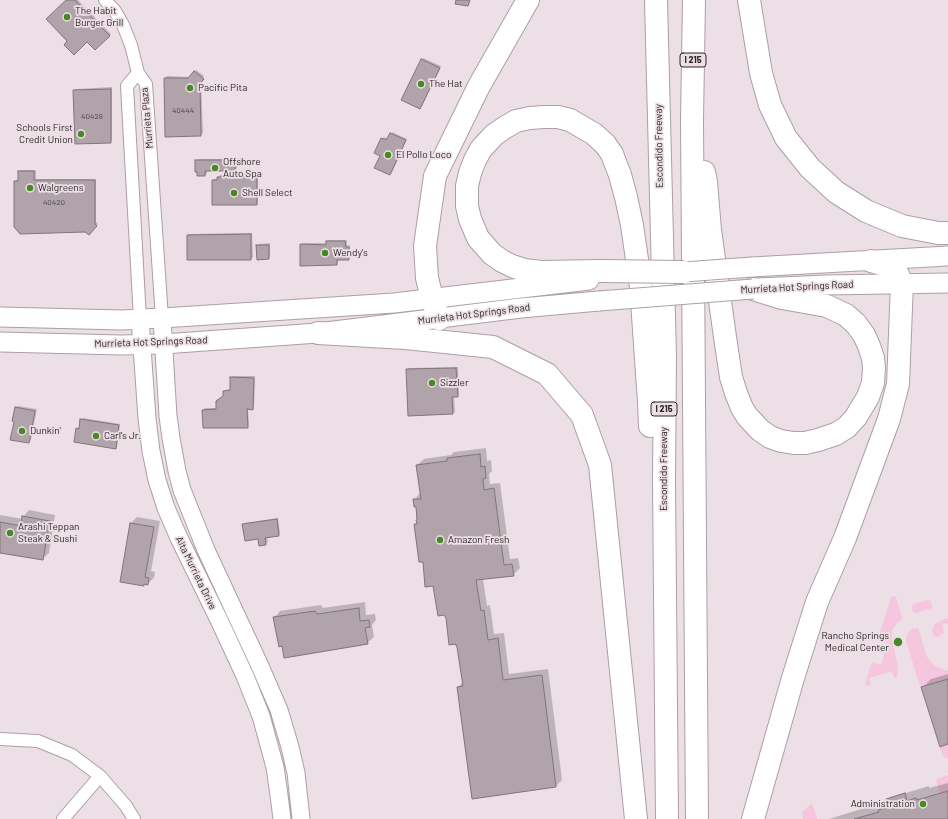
<!DOCTYPE html>
<html>
<head>
<meta charset="utf-8">
<style>
  body { margin:0 }
  canvas { display:block; background:#ecdfe5 }
</style>
</head>
<body>
<canvas width="948" height="819"></canvas>
<script>
const ctx = document.querySelector('canvas').getContext('2d');
ctx.lineJoin = 'round';
function fill(path, color) {
  ctx.fillStyle = color;
  ctx.fill(path, 'evenodd');
}
function poly(rows) {
  const path = new Path2D();
  for (const r of rows) {
    path.moveTo(r[0], r[1]);
    for (let i = 2; i < r.length; i += 2) path.lineTo(r[i], r[i + 1]);
  }
  return path;
}
function strokePath(path, color, width, dash) {
  ctx.strokeStyle = color;
  ctx.lineWidth = width;
  ctx.lineCap = dash ? 'butt' : 'round';
  ctx.setLineDash(dash || []);
  ctx.stroke(path);
}
function label(font, color, halo, rows, align = 'center') {
  ctx.font = font + ' Barlow,sans-serif';
  ctx.lineWidth = 3.5;
  ctx.setLineDash([]);
  ctx.textBaseline = 'middle';
  ctx.strokeStyle = halo;
  ctx.fillStyle = color;
  for (const [text, x, y, turn = 0] of rows) {
    ctx.save();
    ctx.translate(x, y);
    ctx.rotate((+turn || 0) * Math.PI / 180);
    ctx.textAlign = isNaN(turn) ? turn : align;
    if (halo) ctx.strokeText(text, 0, 0);
    ctx.fillText(text, 0, 0);
    ctx.restore();
  }
}
fill(poly([
  [893,596,895,596,896,597,902,617,902,619,897,623,893,629,892,635,892,641,898,666,897,677,894,678,892,671,869,678,871,686,867,686,865,684,871,664,873,663,881,665,887,643,879,640,878,639,891,597],
  [927,600,931,601,932,607,932,608,916,613,913,612,912,607,913,604],
  [948,618,948,623,942,625,944,633,938,637,935,637,933,635,932,629,935,624,938,622],
  [918,628,919,630,927,657,934,665,939,668,948,671,948,679,921,687,917,677,906,640,907,634,912,629],
  [948,744,948,759,944,757,942,754,940,747],
  [948,775,948,791,940,793,936,780,937,779],
  [812,803,817,819,803,819,802,813,804,810]
]), '#f6c6de');
fill(poly([
  [67,0,78,0,111,34,95,49,87,41,69,41],
  [423,58,441,66,422,106,420,107,422,59],
  [196,70,204,76,201,81,203,133,201,135,166,136,165,78,167,76,190,77],
  [112,87,112,140,110,142,74,90,76,89],
  [392,132,407,139,392,172,390,174,381,155,382,139,384,137,388,139],
  [198,159,237,159,237,168,235,170,207,170,207,174,205,175,196,161],
  [21,170,36,170,36,179,96,179,96,222,98,224,89,234,15,182,16,180,19,180,19,172],
  [220,175,258,175,258,202,257,204,213,180,214,179,218,179,218,177],
  [252,233,253,257,251,259,188,235,189,234],
  [328,240,347,240,347,246,350,245,350,257,349,259,338,259,338,263,337,264,301,245,303,243,327,243,327,242],
  [270,243,270,257,268,258,257,245,259,244],
  [458,367,459,394,458,396,454,396,455,412,453,413,407,370,409,368],
  [233,376,255,376,254,407,253,409,248,408,249,425,247,427,203,410,205,408,217,408,224,396,224,391,226,390,231,389,231,377],
  [18,406,37,409,31,440,29,442,15,421,16,407],
  [83,418,120,424,117,446,115,448,77,429,78,427,80,428,81,420],
  [486,448,487,461,491,460,492,471,489,474,490,484,500,483,510,559,518,558,520,568,513,575,483,579,487,606,490,605,494,634,504,633,509,674,548,669,562,780,556,786,473,798,458,687,463,682,458,647,434,585,424,561,415,525,418,522,416,506,414,500,420,493,417,465,424,459,451,455,454,452],
  [29,510,55,515,49,553,42,559,0,552,0,515,23,519,23,517],
  [137,517,160,521,151,571,155,572,154,578,147,584,145,584,143,585,131,523],
  [278,518,280,533,279,535,267,537,268,542,266,544,260,545,259,538,243,525,245,523],
  [365,602,366,615,375,614,376,620,372,625,374,637,367,643,283,645,274,618,280,611,321,605,323,608],
  [948,674,948,743,922,688,931,679],
  [948,783,948,819,829,819,887,801,887,799,889,798,929,786,929,788]
]), '#0003');
const building = poly([
  [66,0,75,0,110,36,95,50,87,42,74,55,64,45,67,41,46,19,66,0],
  [456,0,470,0,468,6,455,4,456,0],
  [421,59,440,68,420,109,401,100,421,59],
  [194,71,204,79,200,84,201,136,165,137,164,78,188,78,194,71],
  [111,89,111,143,75,144,73,90,111,89],
  [390,133,406,140,390,175,374,168,380,156,374,153,381,138,386,140,390,133],
  [195,160,235,160,235,171,205,171,205,176,197,176,197,172,195,172,195,160],
  [18,171,34,171,34,180,95,180,95,224,97,226,89,235,85,232,20,234,14,227,14,181,18,181,18,171],
  [257,176,257,205,212,205,212,180,217,180,217,177,257,176],
  [251,234,251,260,187,260,187,235,251,234],
  [326,241,345,241,346,247,349,247,349,260,337,260,337,265,300,266,300,244,326,245,326,241],
  [256,245,269,245,269,259,257,260,256,245],
  [456,368,458,397,452,397,453,414,408,416,406,369,456,368],
  [230,377,254,378,253,410,247,409,248,428,203,428,202,410,216,409,216,401,223,396,223,391,230,390,230,377],
  [15,407,35,411,29,443,10,440,14,422,12,421,15,407],
  [80,419,119,425,116,449,74,442,76,428,79,429,80,419],
  [480,454,481,467,485,466,486,478,483,479,484,490,494,488,504,565,512,564,514,576,476,580,481,611,484,610,488,640,498,638,503,680,542,675,556,787,472,799,457,687,463,686,457,647,456,646,456,644,449,645,446,618,444,615,438,616,433,586,425,587,423,562,419,562,414,524,417,524,416,520,417,520,416,507,414,507,413,499,421,499,416,465,447,461,447,458,480,454],
  [22,516,50,521,43,560,0,553,0,522,21,526,22,516],
  [277,519,279,536,265,538,266,545,259,546,258,539,245,541,242,524,277,519],
  [130,523,154,527,145,577,149,578,148,585,144,584,144,586,120,582,130,523],
  [359,608,360,621,369,620,370,627,365,628,368,644,284,658,282,646,279,647,273,617,315,611,317,614,359,608],
  [948,679,948,744,940,747,921,687,948,679],
  [948,791,948,819,854,819,879,812,878,810,916,798,917,800,948,791],
  [905,793,907,801,888,807,886,799,905,793]
]);
fill(building, '#b0a4aa');
strokePath(building, '#80757a', 1);
const street = poly([
  [105,0,115,11,123,25,131,45,138,73,146,84,162,318],
  [138,73,127,86,140,319],
  [0,739,38,741,72,755,100,776,126,806,134,819],
  [63,819,100,776]
]);
const secondary = poly([
  [162,318,168,416,171,438,177,471,182,490,206,550,260,666,279,710,290,747,296,773,301,819],
  [140,319,147,418,151,451,157,480,166,508,179,538,219,620,245,676,261,716,275,767,279,795,282,819]
]);
const primary = poly([
  [752,267,948,256],
  [758,288,826,285,948,283],
  [0,317,122,320,162,318,394,303,589,280],
  [0,342,122,345,163,344,233,339,318,333,521,308,599,301]
]);
const highway = poly([
  [656,0,665,356,664,482,667,819],
  [694,0,692,120,697,819],
  [749,0,761,73,770,105,786,138,810,168,836,192,866,211,902,226,938,233,948,233],
  [704,172,706,182,710,230,725,337,731,377,736,393,742,408,747,416,760,430,770,437,781,441,794,443,805,443,818,440,836,434,847,427,856,417,868,397,873,383,874,368,873,358,869,346,864,335,856,324,846,315,827,306,782,298,753,289],
  [601,271,541,272,524,270,512,266,502,261,492,254,478,238,470,219,467,206,467,186,470,173,475,160,481,149,494,135,504,128,516,121,530,118,544,117,558,117,570,120,594,134,605,144,612,154,620,175,626,197,632,225,641,287,649,402,650,426],
  [439,319,432,298,427,278,425,246,435,176,479,86,528,0],
  [318,333,406,338,493,347,547,374,582,415,600,465,636,819],
  [753,819,793,678,817,602,845,538,889,419,898,384,902,283,897,273,888,266,871,261]
]);
strokePath(street, '#ac9fa5', 14);
strokePath(secondary, '#ac9fa5', 19);
strokePath(primary, '#ac9fa5', 21);
strokePath(highway, '#ac9fa5', 24);
strokePath(street, '#fff', 12);
strokePath(secondary, '#fff', 17);
strokePath(primary, '#fff', 19);
strokePath(highway, '#fff', 22);
const primaryBridge = poly([
  [670,273,752,267],
  [599,301,753,289]
]);
const highwayBridge = poly([
  [601,271,684,272]
]);
strokePath(primaryBridge, '#ac9fa5', 21, []);
strokePath(highwayBridge, '#ac9fa5', 24, []);
strokePath(primaryBridge, '#fff', 19);
strokePath(highwayBridge, '#fff', 22);
for (const [x, y, r, color] of [
  [67,17,4,"#498828"],
  [421,84,4,"#498828"],
  [190,88,4,"#498828"],
  [81,134,4,"#498828"],
  [388,155,4,"#498828"],
  [215,168,4,"#498828"],
  [30,188,4,"#498828"],
  [234,193,4,"#498828"],
  [325,253,4,"#498828"],
  [432,383,4,"#498828"],
  [22,431,4,"#498828"],
  [96,436,4,"#498828"],
  [10,533,4,"#498828"],
  [440,540,4,"#498828"],
  [898,642,5,"#498828"],
  [923,804,4,"#498828"]
]) {
  const dot = new Path2D();
  dot.arc(x, y, r, 0, 2 * Math.PI);
  ctx.fillStyle = color;
  ctx.fill(dot);
  strokePath(dot, '#ecdfe5', 1.5);
}
label('8px', '#4c4548', null, [
  ["40444",183,110],
  ["40428",92,116],
  ["40420",54,202]
]);
for (const [x, y, w] of [
  [693,60,26],
  [664,409,26]
]) {
  const box = new Path2D();
  box.roundRect(x - w / 2, y - 7, w, 14, 3);
  ctx.fillStyle = '#ecdfe5';
  ctx.fill(box);
  strokePath(box, '#2a2527', 1);
}
label('bold 9px', '#2a2527', null, [
  ["I 215",693,60],
  ["I 215",664,409]
]);
label('10px', '#2a2527', '#ecdfe5', [
  ["The Habit",75,11],
  ["Burger Grill",75,23],
  ["The Hat",429,84],
  ["Pacific Pita",198,88],
  ["Schools First",73,128,"right"],
  ["Credit Union",73,140,"right"],
  ["El Pollo Loco",396,155],
  ["Offshore",223,162],
  ["Auto Spa",223,174],
  ["Walgreens",38,188],
  ["Shell Select",242,193],
  ["Wendy's",333,253],
  ["Sizzler",440,383],
  ["Dunkin'",30,431],
  ["Carl's Jr.",104,436],
  ["Arashi Teppan",18,527],
  ["Steak & Sushi",18,539],
  ["Amazon Fresh",448,540],
  ["Rancho Springs",889,636,"right"],
  ["Medical Center",889,648,"right"],
  ["Administration",915,804,"right"]
], 'left');
label('10px', '#2a2527', '#ecdfe5', [
  ["Murrieta Plaza",147,118,-95],
  ["Escondido Freeway",659,146,-91],
  ["Murrieta Hot Springs Road",797,287,-3],
  ["Murrieta Hot Springs Road",474,314,-7],
  ["Murrieta Hot Springs Road",151,342,-2],
  ["Escondido Freeway",664,469,-90],
  ["Alta Murrieta Drive",196,573,64]
]);
</script>
</body>
</html>
